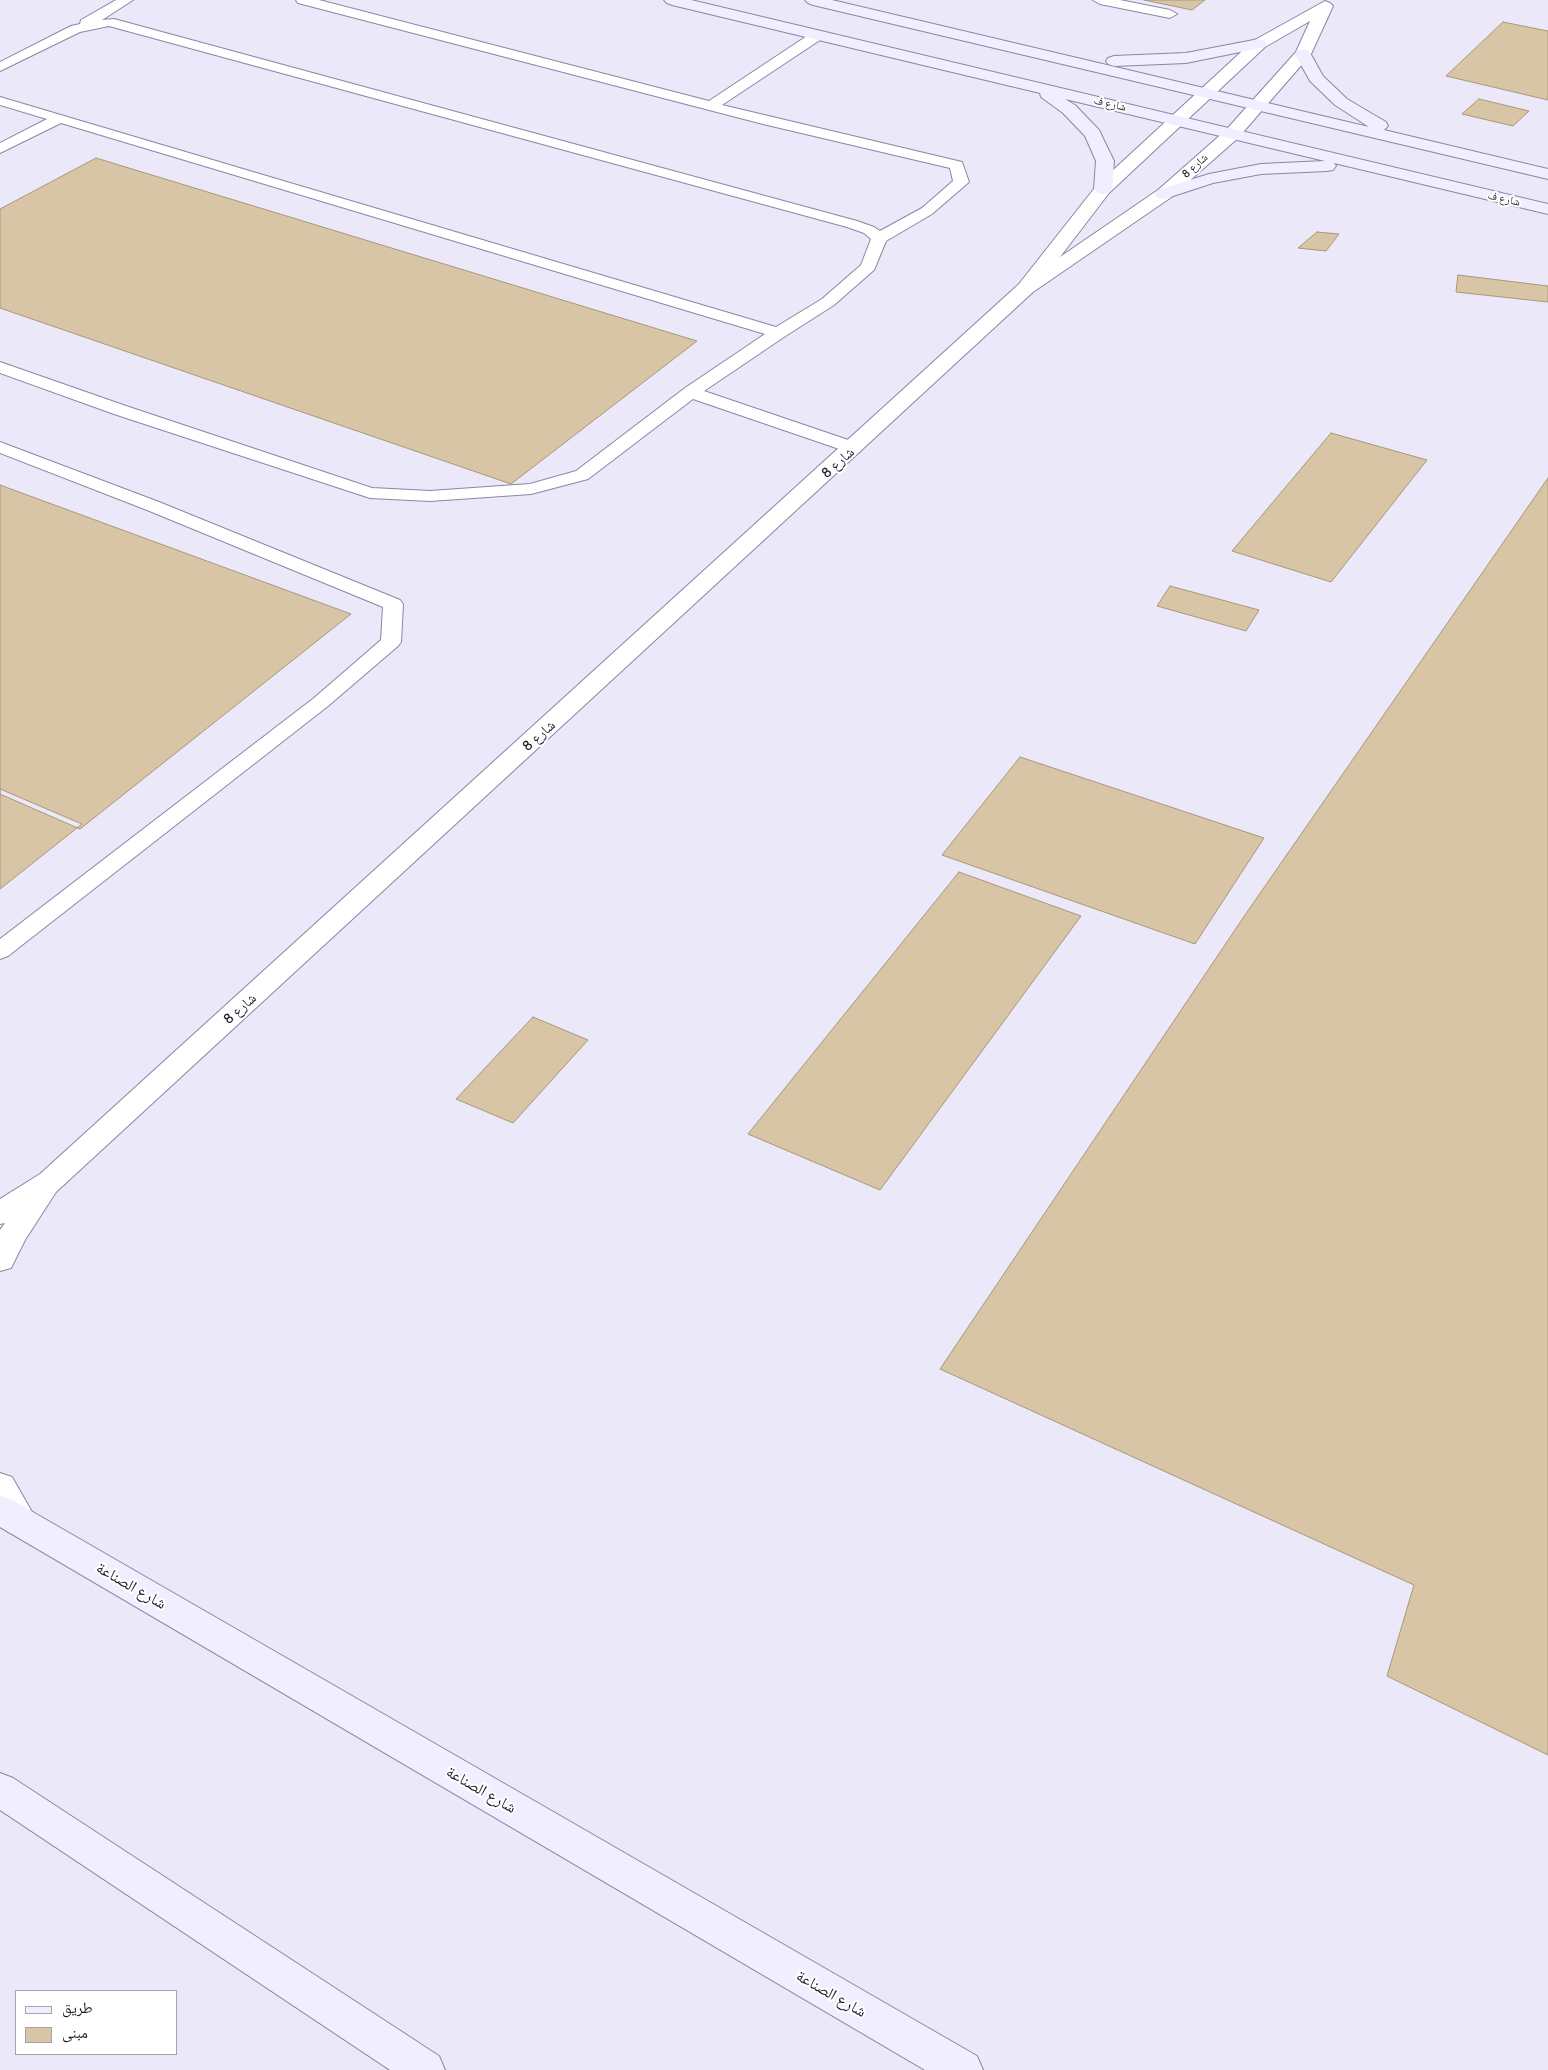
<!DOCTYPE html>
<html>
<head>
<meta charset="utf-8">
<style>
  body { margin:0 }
  #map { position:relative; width:1548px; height:2070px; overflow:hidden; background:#f3f2f9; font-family:Cabin,"Noto Naskh Arabic",sans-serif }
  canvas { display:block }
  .legend { position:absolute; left:15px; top:1990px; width:162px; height:65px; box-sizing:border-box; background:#fff; border:1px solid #a5a4a9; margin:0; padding:6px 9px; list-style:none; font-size:15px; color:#1d1c28 }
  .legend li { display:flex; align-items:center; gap:10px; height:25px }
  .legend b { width:25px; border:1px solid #a5a4a9 }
</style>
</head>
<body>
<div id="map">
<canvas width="1548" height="2070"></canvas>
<ul class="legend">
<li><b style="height:6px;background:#f0eeff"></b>طريق</li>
<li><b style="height:14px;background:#d7c5a5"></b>مبنى</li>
</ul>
</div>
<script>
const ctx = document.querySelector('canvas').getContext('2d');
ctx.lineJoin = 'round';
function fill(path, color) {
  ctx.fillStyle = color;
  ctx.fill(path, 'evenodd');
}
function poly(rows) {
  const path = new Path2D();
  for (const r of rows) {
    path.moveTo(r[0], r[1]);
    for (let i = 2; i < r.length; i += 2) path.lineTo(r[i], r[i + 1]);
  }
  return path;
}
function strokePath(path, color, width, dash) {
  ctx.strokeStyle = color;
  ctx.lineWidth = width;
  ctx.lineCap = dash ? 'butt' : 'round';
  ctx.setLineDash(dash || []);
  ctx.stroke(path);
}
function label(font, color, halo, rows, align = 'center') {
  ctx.font = font + ' Cabin,"Noto Naskh Arabic",sans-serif';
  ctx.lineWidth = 4;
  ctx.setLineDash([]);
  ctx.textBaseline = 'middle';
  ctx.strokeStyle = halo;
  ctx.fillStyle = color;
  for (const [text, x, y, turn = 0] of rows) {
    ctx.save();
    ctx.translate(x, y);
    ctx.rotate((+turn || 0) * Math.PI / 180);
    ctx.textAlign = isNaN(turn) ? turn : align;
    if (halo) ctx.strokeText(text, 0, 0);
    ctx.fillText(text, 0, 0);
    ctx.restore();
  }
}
fill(poly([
  [0,0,1548,0,1548,2070,0,2070],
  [16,1991,176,1991,176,2054,16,2054]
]), '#eae8f9');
const building = poly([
  [1144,0,1205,0,1192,10,1144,0],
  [1503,22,1548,31,1548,100,1446,76,1503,22],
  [1479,99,1529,111,1513,126,1462,114,1479,99],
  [96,158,697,341,511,484,0,308,0,209,96,158],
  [1317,232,1339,234,1326,251,1298,248,1317,232],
  [1458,275,1548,286,1548,302,1456,292,1458,275],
  [1331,433,1427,460,1331,582,1232,551,1331,433],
  [1548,478,1548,1755,1387,1676,1414,1585,940,1369,1245,915,1548,478],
  [0,485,351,614,80,829,0,794,0,485],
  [1170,586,1259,610,1246,631,1157,606,1170,586],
  [1020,757,1264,838,1195,944,942,855,1020,757],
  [0,789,82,824,0,889,0,789],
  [959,872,1081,916,880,1190,748,1134,959,872],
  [533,1017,588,1040,513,1123,456,1099,533,1017]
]);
fill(building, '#d7c5a5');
strokePath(building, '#aa9879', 1);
const lane = poly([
  [116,0,133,0,102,20,114,19,857,221,874,227,880,231,922,208,953,181,950,168,763,124,298,3,296,0,319,0,709,101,813,32,818,31,823,32,825,35,823,38,722,105,962,162,969,182,932,214,886,241,874,270,834,305,784,337,704,391,860,444,863,448,860,452,854,453,848,452,693,399,588,479,531,494,430,501,370,498,114,414,0,373,0,362,126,406,372,488,430,491,530,484,576,471,685,388,765,334,61,123,0,153,0,143,47,119,0,105,0,97,776,327,822,299,861,265,871,239,864,233,847,227,109,26,80,32,0,71,0,62,71,26,80,24,81,20,116,0],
  [1093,0,1120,0,1170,10,1177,14,1170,18,1100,4,1093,0],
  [0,442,159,502,400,600,403,604,401,642,398,646,328,706,8,956,0,959,0,939,314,698,381,640,383,607,147,510,0,453,0,442]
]);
const street = poly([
  [1325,1,1330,3,1333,6,1311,54,1238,138,1170,198,1033,292,56,1192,25,1240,11,1268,0,1271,0,1230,5,1223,0,1224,0,1199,40,1174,1019,284,1097,185,1253,41,1325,1],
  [1310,21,1296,52,1226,130,1158,190,1060,257,1109,193,1265,47,1310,21],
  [0,1473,12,1477,32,1512,37,1522,32,1532,20,1536,8,1532,0,1517,0,1473]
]);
const secondary = poly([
  [664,0,691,0,1548,204,1548,214,1334,163,1336,166,1333,170,1327,171,1261,174,1213,183,1164,199,1158,198,1155,194,1158,190,1209,174,1261,164,1325,161,1065,99,1075,105,1099,130,1114,161,1112,189,1109,193,1103,194,1097,193,1094,189,1096,161,1085,136,1063,113,1041,97,1040,93,672,5,667,3,664,0],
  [805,0,832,0,1369,127,1335,105,1310,81,1295,54,1297,51,1303,49,1309,51,1323,76,1347,99,1386,122,1388,126,1384,130,1548,169,1548,179,813,5,808,3,805,0],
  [1259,39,1265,41,1267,44,1265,47,1186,63,1114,66,1108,64,1106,61,1108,58,1114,56,1186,53,1259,39],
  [0,1496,12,1500,977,2056,983,2070,925,2070,0,1527,0,1496],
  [0,1773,13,1778,439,2056,445,2070,390,2070,0,1810,0,1773]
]);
strokePath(lane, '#8a86a6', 2);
strokePath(street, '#8a86a6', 2);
strokePath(secondary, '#8a86a6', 2);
fill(lane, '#fff');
fill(street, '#fff');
fill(secondary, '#f0eeff');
label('11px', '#1d1c28', '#fff', [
  ["شارع ف",1110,104,13],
  ["شارع 8",1195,166,-42],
  ["شارع ف",1504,199,13]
]);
label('14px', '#1d1c28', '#fff', [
  ["شارع 8",838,463,-42],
  ["شارع 8",539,736,-42],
  ["شارع 8",240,1009,-42]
]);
label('16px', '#1d1c28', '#fff', [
  ["شارع الصناعة",131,1586,30],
  ["شارع الصناعة",481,1790,30],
  ["شارع الصناعة",831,1994,30]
]);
</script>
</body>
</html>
